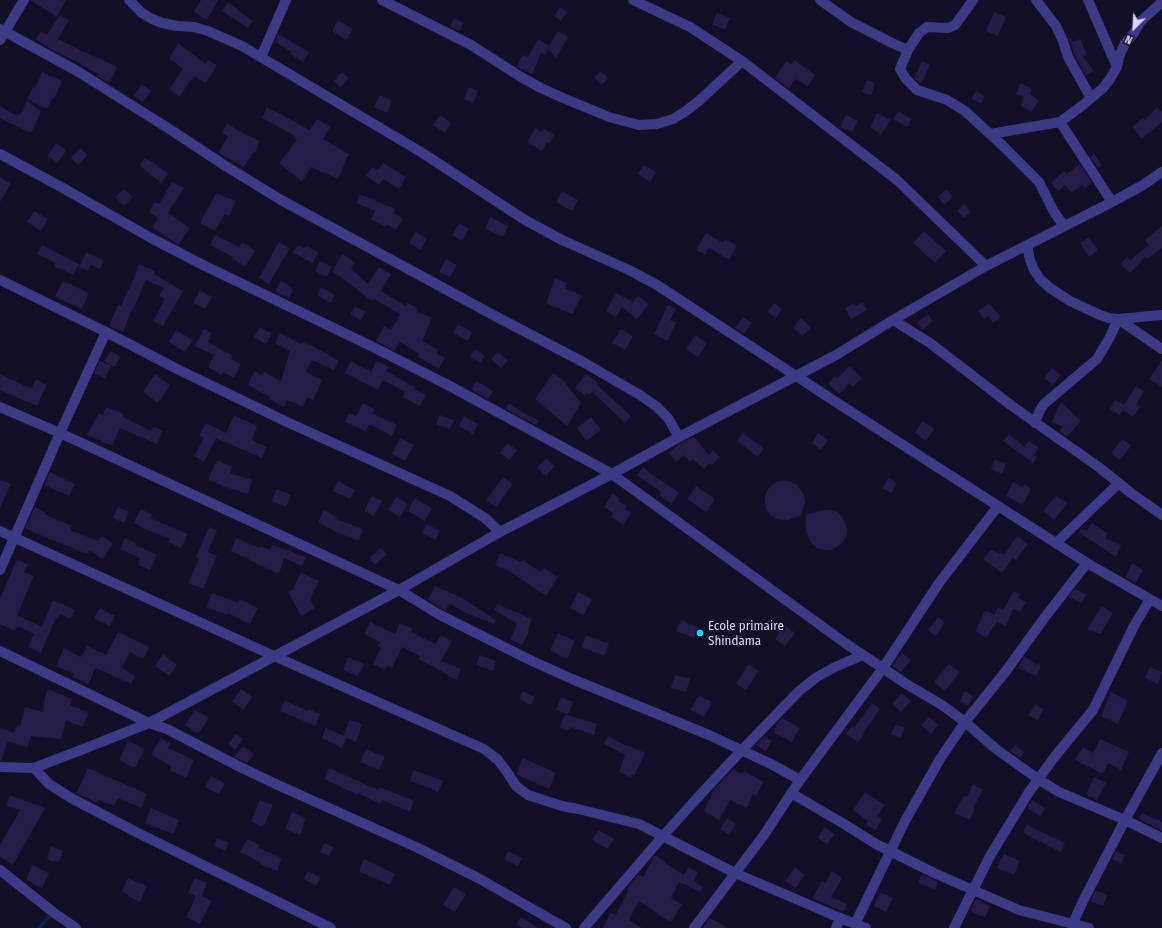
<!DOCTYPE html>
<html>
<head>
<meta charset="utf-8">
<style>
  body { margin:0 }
  #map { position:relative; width:1162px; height:928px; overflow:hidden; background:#130f26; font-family:"Fira Sans Condensed",sans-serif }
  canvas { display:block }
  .north { position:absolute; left:1114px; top:8px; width:40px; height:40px; -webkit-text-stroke:3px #130f26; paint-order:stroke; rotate:204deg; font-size:11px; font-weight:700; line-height:16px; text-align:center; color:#d9d4ff }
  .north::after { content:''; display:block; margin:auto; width:14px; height:18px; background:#d9d4ff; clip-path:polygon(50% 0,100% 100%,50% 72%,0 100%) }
</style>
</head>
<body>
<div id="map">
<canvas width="1162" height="928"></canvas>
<div class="north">N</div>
</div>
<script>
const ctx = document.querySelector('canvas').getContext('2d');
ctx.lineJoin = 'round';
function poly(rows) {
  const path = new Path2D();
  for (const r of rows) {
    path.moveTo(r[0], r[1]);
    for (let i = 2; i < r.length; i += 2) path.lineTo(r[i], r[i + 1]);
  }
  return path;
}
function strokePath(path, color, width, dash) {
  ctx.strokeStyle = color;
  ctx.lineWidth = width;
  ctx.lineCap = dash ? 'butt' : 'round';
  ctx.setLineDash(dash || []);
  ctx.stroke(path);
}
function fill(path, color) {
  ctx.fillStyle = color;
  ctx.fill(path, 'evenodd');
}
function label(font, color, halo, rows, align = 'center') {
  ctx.font = font + ' "Fira Sans Condensed",sans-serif';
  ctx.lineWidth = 4;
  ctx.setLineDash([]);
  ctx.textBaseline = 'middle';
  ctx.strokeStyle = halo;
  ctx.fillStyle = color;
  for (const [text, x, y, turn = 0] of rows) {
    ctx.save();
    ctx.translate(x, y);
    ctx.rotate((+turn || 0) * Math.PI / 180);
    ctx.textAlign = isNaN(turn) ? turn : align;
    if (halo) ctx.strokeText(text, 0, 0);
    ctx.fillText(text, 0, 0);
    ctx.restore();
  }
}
strokePath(poly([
  [39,928,52,913]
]), '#0c2248', 3.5);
fill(poly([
  [30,0,66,0,57,17],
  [201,0,218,0,207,20,194,12],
  [228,2,238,9,237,10,253,21,248,28,222,11],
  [560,7,567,12,561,21,554,16],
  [994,12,1006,17,998,36,986,31],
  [717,13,730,18,725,30,712,24],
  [60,15,69,20,58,39,78,49,116,66,115,68,117,68,109,83,97,76,99,74,81,65,82,64,54,51,36,39,41,31,47,35],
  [454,18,464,23,459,31,450,26],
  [338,20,353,29,346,40,332,31],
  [558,31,568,37,556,58,548,49,545,55,541,53,532,74,517,67,522,55,528,57,538,39,549,46],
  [278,34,309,52,303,62,290,54,292,52,275,42],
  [1070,37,1073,42,1080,39,1087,55,1083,56,1094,71,1086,76,1074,54,1069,38],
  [178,43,206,64,208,60,217,65,206,83,194,76,179,97,169,89,183,69,169,58],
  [794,60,815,75,808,86,795,79,789,89,775,78,786,61,791,64],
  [922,61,930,65,921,84,914,78],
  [600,71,608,78,602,85,594,78],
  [42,72,62,81,54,99,52,99,47,109,27,99,33,87,35,88],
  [342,72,349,78,341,87,334,81],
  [867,80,875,83,871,95,862,92],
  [1021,83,1032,89,1030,94,1039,101,1031,112,1020,105,1024,97,1016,94],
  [142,84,151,91,143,102,134,96],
  [469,87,478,91,473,103,464,99],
  [976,91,985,96,981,103,971,99],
  [380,95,392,101,387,113,374,107],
  [27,100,41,112,31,133,0,118,0,106,17,116,18,114,20,115],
  [267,107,310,130,317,119,330,127,323,139,349,154,338,179,311,167,302,182,279,163,297,140,294,138,295,136,262,118],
  [1157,107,1162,112,1162,122,1142,139,1132,127,1143,118,1145,120],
  [898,111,912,119,907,127,893,119],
  [877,113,891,120,881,135,870,127],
  [440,115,451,123,445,133,433,125],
  [846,115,858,121,852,132,840,127],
  [227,123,237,130,260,141,255,153,253,152,244,167,219,153,228,136,222,133],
  [535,128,542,132,544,129,554,135,549,144,547,142,542,151,527,142],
  [56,143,66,150,58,163,47,156],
  [80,148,88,155,78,165,71,158],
  [1094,154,1102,165,1098,168,1090,157],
  [144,158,153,162,168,174,161,183,140,166],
  [383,163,406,177,399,189,383,179,379,185,366,176,372,167,378,170],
  [1080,164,1092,183,1085,188,1082,185,1072,193,1065,185,1058,191,1051,183,1064,171,1066,174],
  [643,165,656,172,650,182,638,174],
  [0,177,11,184,0,202],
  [172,182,184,188,168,213,190,228,178,245,152,227,158,218,149,212,155,202,159,204],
  [124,189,133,197,124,206,115,197],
  [946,189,953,197,944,205,938,197],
  [562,191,578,200,572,211,556,202],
  [216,193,236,201,229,216,225,214,215,231,200,223],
  [360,194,395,209,394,213,403,219,396,230,387,225,386,227,371,219,375,211,356,203],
  [964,204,971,212,964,218,957,211],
  [34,211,48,219,41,231,27,222],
  [490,217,508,226,503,237,485,229],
  [459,223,469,229,462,241,452,235],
  [1162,226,1162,248,1147,259,1145,257,1130,273,1120,264,1127,257,1130,260,1149,245,1145,240],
  [924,231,946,251,935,263,913,243],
  [416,232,427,239,420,250,409,243],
  [706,233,723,243,725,239,737,246,729,260,709,248,705,255,696,250],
  [215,235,239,247,242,242,255,251,245,267,232,258,233,257,210,245],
  [1089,237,1098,250,1089,257,1080,243],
  [279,242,290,248,269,284,259,278],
  [42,245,79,264,73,275,54,266,56,263,37,254],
  [297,245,304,248,306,246,318,252,313,263,293,253],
  [86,252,104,261,100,269,91,265,88,271,79,267],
  [342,254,355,262,351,269,368,284,379,267,391,274,381,291,406,306,407,303,417,308,416,311,432,318,422,341,438,350,436,353,445,358,439,369,418,357,419,354,400,342,394,351,376,341,384,326,391,330,400,314,374,299,372,301,341,277,332,272],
  [446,259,457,265,450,277,439,272],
  [320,261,332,267,327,277,315,271],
  [139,264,155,271,154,274,183,291,163,326,153,321,165,299,159,296,164,288,146,280,134,308,133,308,123,332,109,326,118,305,121,306,128,290,129,290],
  [555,278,567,283,565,288,582,296,572,314,546,303],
  [63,281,89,293,82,309,55,297],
  [281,281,291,287,291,289,293,290,289,298,275,291],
  [321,287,335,295,330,303,317,295],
  [200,290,212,297,205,309,193,303],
  [616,293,633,302,638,296,649,304,637,319,622,307,616,317,606,311],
  [863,302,867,310,851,319,845,308,854,303,856,306],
  [774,303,782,309,776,318,767,312],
  [989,303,1001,317,993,323,988,316,984,319,978,311],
  [668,305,676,309,670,320,676,323,667,341,654,334],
  [355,306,366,312,361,320,350,314],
  [928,314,933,321,922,330,917,322],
  [743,317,752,323,744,334,735,328],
  [801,318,811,328,802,336,793,327],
  [458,324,472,332,468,341,453,333],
  [260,327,272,334,266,344,254,337],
  [204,329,212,333,208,342,233,356,231,359,241,364,234,378,223,372,222,375,208,367,214,355,195,346],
  [621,329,633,336,625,350,612,343],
  [176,330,193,340,185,352,169,342],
  [280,333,301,344,302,342,315,347,339,361,334,370,312,360,306,372,322,380,313,400,307,397,303,407,287,400,284,407,269,399,270,397,248,385,254,371,262,375,264,372,281,381,290,351,275,343],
  [695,335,707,343,698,357,686,349],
  [475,349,485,356,480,363,470,356],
  [111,351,121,357,114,367,104,361],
  [497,352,508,360,502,368,491,360],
  [1162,360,1162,387,1149,379],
  [100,361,111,366,105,378,94,373],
  [351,361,371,372,376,361,389,367,386,371,415,387,414,389,426,395,420,406,402,397,405,392,383,380,378,390,345,373],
  [850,366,862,378,853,387,849,383,840,394,828,384,835,376,837,378],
  [1052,368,1061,375,1053,385,1044,378],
  [553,373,567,383,566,384,581,403,567,426,535,399],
  [0,374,32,389,36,379,47,385,37,406,0,390],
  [155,374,170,385,158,403,143,392],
  [586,374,598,383,597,385,631,416,625,423,592,392,589,395,587,393,585,396,575,388],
  [477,381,493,391,488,399,471,389],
  [1136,386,1144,391,1136,405,1140,407,1133,417,1123,410,1120,415,1110,409,1115,400,1124,405],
  [1061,402,1081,421,1067,437,1059,431,1063,427,1052,422],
  [363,403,375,409,372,413,397,425,392,436,369,424,366,431,345,422,349,413,356,416],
  [509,403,524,413,539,421,536,425,506,409],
  [106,407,124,414,123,417,151,431,153,426,163,431,157,444,120,428,112,446,87,435,99,413,103,415],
  [234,415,257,426,252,440,267,447,262,458,216,438,204,462,194,456,204,438,199,436,206,423,226,433],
  [440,415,454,420,450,429,436,424],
  [464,416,478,424,473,434,459,426],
  [591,417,601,430,586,441,577,428],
  [922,421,934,429,926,441,915,433],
  [743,433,764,449,758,457,737,441],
  [818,433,828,440,821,450,812,443],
  [1009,434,1024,447,1029,441,1039,448,1034,455,1037,457,1033,463,1003,441],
  [694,437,709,455,713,450,720,457,712,465,710,463,704,469,693,459,690,462,684,455,676,462,669,453,679,444],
  [400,438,414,445,405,461,392,454],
  [1122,439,1131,446,1120,460,1111,453],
  [507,443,517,450,510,460,500,453],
  [546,458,555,466,546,476,537,468],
  [995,459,1006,464,1002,474,991,469],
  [217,460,232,467,230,473,252,480,248,494,225,487,208,479],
  [643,467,657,478,679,492,672,504,659,495,661,492,637,475],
  [50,472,75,484,69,496,44,485],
  [503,477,513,484,496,507,486,500],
  [889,478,897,483,891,493,882,488],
  [0,480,11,484,0,508],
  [785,480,791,482,797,485,801,490,804,496,805,502,801,515,789,520,782,520,776,519,770,515,766,509,765,502,765,495,768,489,773,484,779,481],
  [338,481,355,490,350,499,333,491],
  [1013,482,1022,487,1025,484,1031,489,1023,505,1006,496],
  [696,486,715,499,706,512,687,499],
  [277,489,291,495,286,507,271,501],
  [613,493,620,499,618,501,627,506,625,509,631,513,624,525,611,517,613,513,604,507],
  [372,496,382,501,374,516,364,511],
  [1056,496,1068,503,1054,520,1043,511],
  [396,497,408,504,400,517,388,510],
  [415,498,432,508,425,521,408,511],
  [35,507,45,512,44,514,72,526,70,530,98,541,102,536,113,543,103,559,89,550,87,554,35,533,25,528],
  [118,507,129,512,124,523,113,518],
  [141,509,152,515,150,518,188,534,181,548,169,542,170,539,147,530,134,523],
  [324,510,337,517,336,519,363,529,359,541,336,532,318,522],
  [823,510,830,510,837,512,842,517,845,523,847,530,846,537,842,543,837,547,831,550,824,550,817,548,812,544,806,533,806,515],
  [1092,523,1108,534,1105,538,1121,545,1116,557,1079,532,1081,529,1087,531],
  [427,524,440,531,435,540,422,533],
  [209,527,217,530,208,552,217,556,203,589,188,583,199,559,196,557],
  [1017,536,1028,544,1016,560,1013,558,1002,573,983,559,991,550,1004,555],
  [125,538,136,543,135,545,157,555,150,570,138,565,140,558,120,549],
  [236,538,260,548,261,546,270,550,272,545,293,552,306,558,302,566,284,558,279,574,249,560,249,559,231,551],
  [381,548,387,554,375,565,369,558],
  [500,553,520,562,522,560,541,572,544,568,558,577,546,596,511,572,495,565],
  [17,560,28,564,24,572,34,576,17,615,42,627,53,600,75,610,71,619,60,614,58,619,56,618,41,653,28,647,34,634,18,626,15,631,0,624,0,598],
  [1132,563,1143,570,1136,583,1125,577],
  [301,572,319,581,310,599,315,608,301,616,288,592,293,589],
  [435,586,462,598,496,620,494,624,466,613,449,603,446,611,428,600],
  [1075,589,1086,594,1082,603,1068,597],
  [1014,591,1020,594,1018,598,1026,602,1020,612,1013,609,1006,626,997,622,986,638,976,631,985,610,994,615,998,607,1003,610],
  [578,592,592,599,584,615,570,608],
  [212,593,238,603,240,599,258,608,250,624,228,613,227,615,206,607],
  [497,604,532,619,528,630,529,631,522,645,510,639,517,625,516,623,494,610],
  [1102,606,1113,613,1100,634,1087,629],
  [100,608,115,616,110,626,94,618],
  [938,617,945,623,935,636,928,630],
  [681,620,699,628,694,638,676,631],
  [370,622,395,634,400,623,413,629,411,632,435,644,441,635,452,641,441,661,461,669,457,680,448,676,448,675,419,659,420,656,402,647,392,668,387,666,385,670,373,664,381,648,378,646,380,642,364,634],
  [785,625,795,633,785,646,775,639],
  [118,632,149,647,143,659,130,652,122,668,135,676,131,684,96,668,96,669,95,668,89,684,72,677,74,674,56,666,64,648,81,657,87,646,106,655],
  [558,633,575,641,567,659,550,650],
  [586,635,609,644,604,656,581,647],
  [902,653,911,660,901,672,892,666],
  [163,654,177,665,169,676,155,666],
  [480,655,496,661,493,671,476,665],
  [348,657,364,664,358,676,343,670],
  [1024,657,1041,666,1036,676,1033,674,1033,675,1018,668],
  [749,664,759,671,746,690,736,684],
  [949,664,960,672,945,691,934,682],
  [1150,667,1162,672,1158,684,1145,678],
  [675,675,690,679,686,692,671,688],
  [48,689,72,699,70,705,89,713,82,727,66,720,61,739,31,736,27,748,8,741,1,761,0,760,0,728,14,733,17,725,20,726,25,707,43,712,45,696],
  [241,689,252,697,244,710,232,702],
  [523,691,535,697,531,705,519,699],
  [965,691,973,696,968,706,960,701],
  [1111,692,1128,701,1118,724,1101,716],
  [902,693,911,701,901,712,892,704],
  [699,695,712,702,704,717,690,710],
  [561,697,573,702,568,714,556,710],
  [285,700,307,711,308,709,320,714,315,726,280,711],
  [872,703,880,709,863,734,864,735,858,742,846,734,852,726,854,728],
  [1036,705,1044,709,1038,720,1028,715],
  [195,710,209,718,198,734,185,725],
  [565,714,597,724,594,735,570,727,568,731,560,727],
  [929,717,938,725,931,734,921,725],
  [782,718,800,728,792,742,773,732,779,721],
  [349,720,362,724,356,742,347,738,342,748,322,738,326,728,344,736],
  [896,724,905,728,900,738,891,734],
  [236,734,243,739,235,750,228,744],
  [608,736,629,747,629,746,645,753,634,776,632,774,631,778,619,772,625,755,604,744],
  [764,736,772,741,766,751,756,745],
  [161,738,171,744,168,748,194,760,186,778,170,770,172,767,151,754],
  [1100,739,1129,752,1121,770,1108,763,1103,774,1075,760,1083,747,1093,753],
  [128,741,145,749,135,768,119,760],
  [1015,745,1024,752,1020,758,1010,751],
  [243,746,254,755,247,763,234,757],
  [366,749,385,757,379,770,360,762],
  [523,758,556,773,549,789,516,774],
  [88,768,147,794,141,808,118,798,114,806,99,800,97,803,76,793],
  [329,768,378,790,380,787,414,801,410,812,382,800,380,804,358,793,358,795,324,779],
  [733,769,742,774,744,771,764,782,756,796,753,794,747,808,730,800,719,820,704,811,714,789],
  [414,770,443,781,438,792,425,786,410,781],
  [211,776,225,783,219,794,205,787],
  [1094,777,1106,783,1097,800,1086,795],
  [973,784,983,790,973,808,975,809,970,820,954,813,964,795,967,797],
  [865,792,885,805,877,816,882,819,876,830,866,825,868,821,853,810],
  [10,795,45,808,13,865,0,857,0,845,20,810,6,806],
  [260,800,273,805,263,827,251,821],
  [1032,800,1045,808,1040,816,1027,808],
  [151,808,179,820,173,834,145,823],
  [292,812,306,818,300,835,285,829],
  [1142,813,1162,822,1162,831,1139,819],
  [727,818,736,824,729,835,720,829],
  [1027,825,1065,843,1061,852,1023,833],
  [824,827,835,834,827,844,818,838],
  [598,830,614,839,608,849,592,840],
  [217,838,229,843,225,851,214,846],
  [247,839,260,845,259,848,282,858,277,871,260,864,260,862,240,852],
  [324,843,334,847,329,856,320,852],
  [51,846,63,851,59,862,55,861,54,862,47,859],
  [508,851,522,858,518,866,504,859],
  [1116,851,1125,855,1121,863,1112,859],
  [1004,854,1020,861,1014,875,997,868,1001,858,1002,859],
  [655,855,666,862,665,863,684,875,688,867,698,872,694,881,703,887,700,892,679,882,671,898,682,904,671,922,657,914,657,913,639,901,629,920,642,928,603,928,610,913,616,915,628,891,627,890,631,883,639,874,643,877],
  [364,859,395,874,390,885,360,872,360,868],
  [32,865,49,873,42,888,26,880],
  [795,867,805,875,795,888,785,881],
  [308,871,321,878,316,886,304,879],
  [832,871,842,878,831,897,847,904,843,912,812,898,822,881,826,883],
  [922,874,938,882,935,890,918,882],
  [128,878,147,886,140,902,128,896,129,895,122,892],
  [195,878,207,883,202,896,212,901,200,924,186,917,196,896,188,893],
  [454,887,466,894,455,912,443,905],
  [1096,890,1108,895,1103,906,1090,901],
  [880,892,893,898,886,912,874,906],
  [976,899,990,906,985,918,970,911],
  [521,917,539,928,523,928,516,924],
  [710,918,728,928,702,928]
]), '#241b47');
strokePath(poly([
  [129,0,142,13,152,19,162,23,177,26,194,27,208,31,242,46,421,152,525,220,562,240,629,270,657,285,842,406,1087,563,1162,606],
  [382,0,471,45,521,77,541,88,563,98,609,117,639,125,657,124,673,119,686,111,700,100,742,61],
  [633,0,690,27,742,61,897,180,986,266],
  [820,0,851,22,892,43,908,50],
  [973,0,955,25,948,28,927,27,919,33,908,50,900,69,906,79,917,90,947,100,965,111,1002,145,1039,182,1054,212,1064,226],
  [1036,0,1056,26,1063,41,1068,57,1091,98],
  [1088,0,1117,67],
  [0,29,77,71,171,130,224,165,281,200,495,316,583,362,640,395,657,407,668,418,679,437],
  [0,40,24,0],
  [261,57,286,0],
  [1060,122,1112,202],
  [990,134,1060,122,1083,105,1103,88,1110,79,1117,67,1119,57,1125,43,1134,33,1140,22,1162,2],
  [0,154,63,188,151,238,203,265,373,347,446,384,612,474,845,643,908,685,942,705,965,722,996,749,1038,779,1059,792,1125,820,1162,838],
  [1027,246,1030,260,1034,270,1040,279,1050,288,1070,301,1100,315,1109,318,1118,319,1162,315],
  [0,280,106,332,177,369,287,422,450,496,485,518,500,532],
  [893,320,930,343,1012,406,1100,468,1131,493,1162,515],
  [0,407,60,433,399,590,440,615,530,660,572,679,709,735,771,764,800,780],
  [1035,423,1040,410,1044,404,1097,359,1110,337,1118,319,1162,349],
  [0,531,274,656,484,749,498,760,507,772,516,786,528,795,562,806,578,809,639,824,735,873,840,918,866,928],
  [1056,543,1119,483],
  [0,570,60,433,106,332],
  [0,651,149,723,167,729,240,767,280,786,416,847,478,878,566,928],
  [0,767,34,768,86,748,149,723,399,590,500,532,612,474,679,437,836,355,893,320,986,266,1112,202,1143,185,1162,172],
  [34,768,49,784,71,798,138,833,331,928],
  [791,793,844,824,876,844,934,873,1019,910,1089,928],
  [0,870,53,912,76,928],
  [1073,923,1084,899,1125,820,1162,753],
  [855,924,905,821,940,759,965,722,1006,671,1045,617,1087,563],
  [584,928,663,836,699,796,742,750,799,691,817,677,835,667,863,655],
  [694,928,764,835,800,780,883,668,939,583,998,506],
  [836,928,840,918],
  [954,928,990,856,1029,792,1056,755,1093,710,1134,626,1150,599]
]), '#3d3a85', 10);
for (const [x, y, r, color] of [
  [700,633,4,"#00e5ff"]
]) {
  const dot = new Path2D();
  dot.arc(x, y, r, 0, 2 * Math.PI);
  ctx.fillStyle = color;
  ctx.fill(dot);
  strokePath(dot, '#130f26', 1.5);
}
label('13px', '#d9d4ff', '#130f26', [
  ["Ecole primaire",708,626],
  ["Shindama",708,641]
], 'left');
</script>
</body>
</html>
